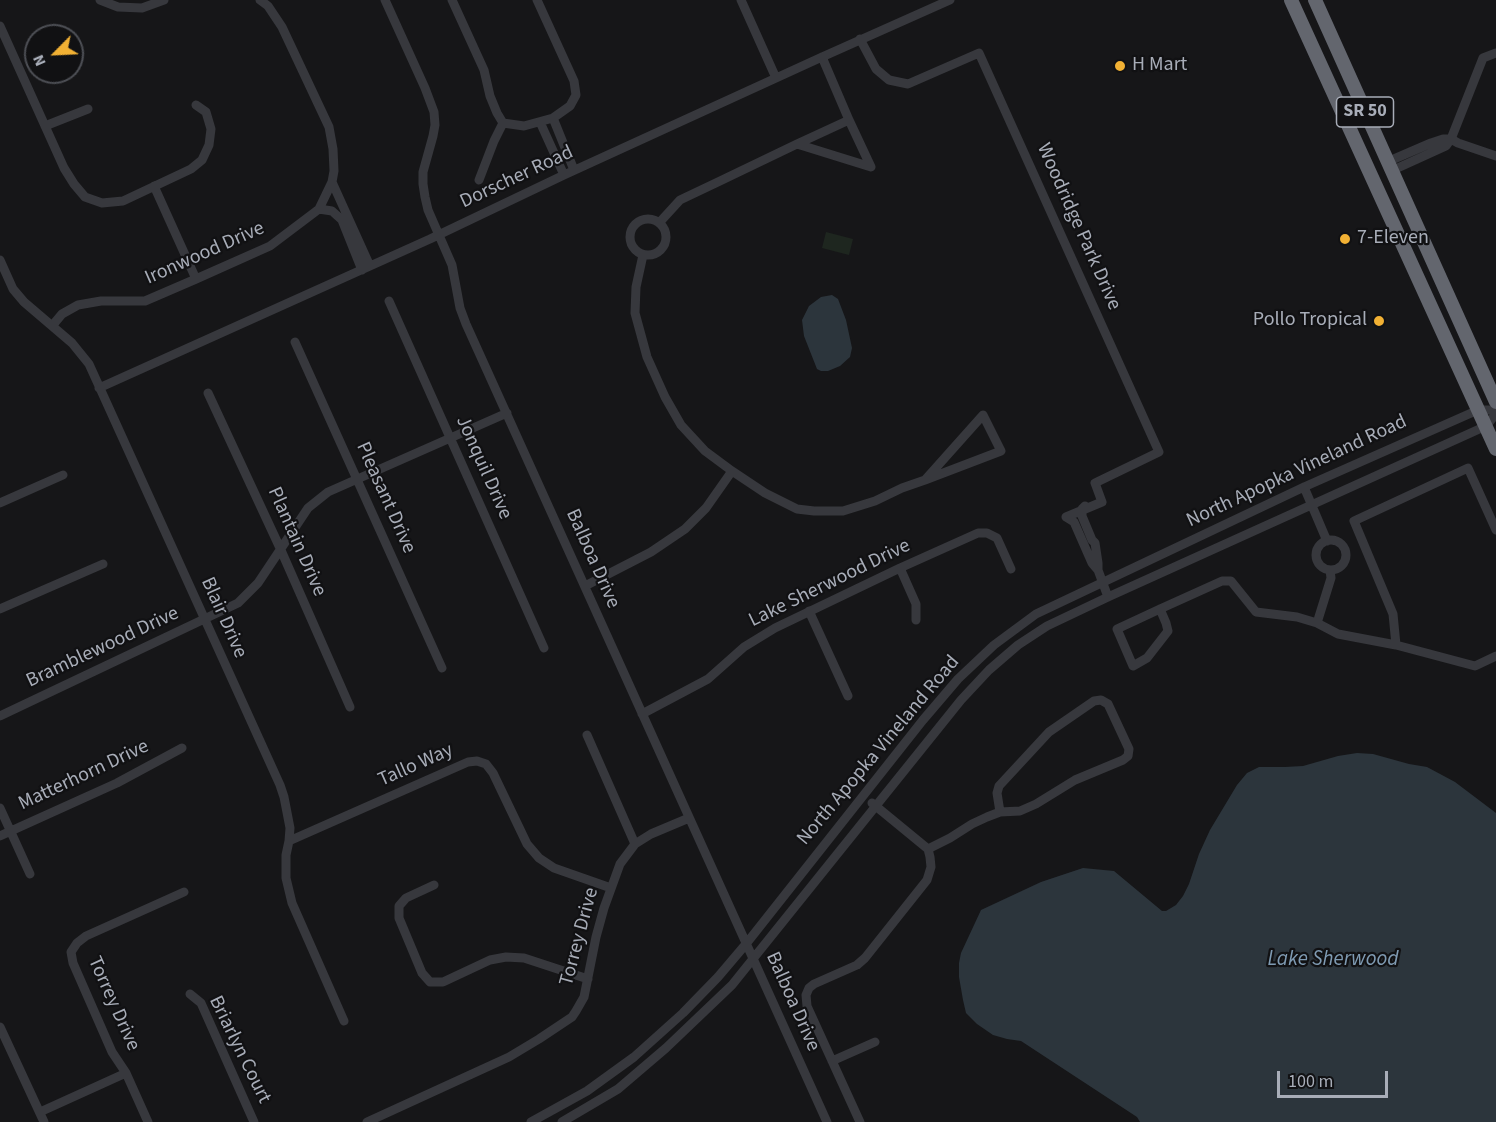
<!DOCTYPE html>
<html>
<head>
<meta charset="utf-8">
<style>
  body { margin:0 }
  #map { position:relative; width:1496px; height:1122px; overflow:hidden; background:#161618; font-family:"Source Sans 3",sans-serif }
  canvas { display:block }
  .north { position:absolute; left:24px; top:24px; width:60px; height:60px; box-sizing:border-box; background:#111113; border:2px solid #4d4f55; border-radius:50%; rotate:246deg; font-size:16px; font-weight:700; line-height:24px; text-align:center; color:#a8adb8 }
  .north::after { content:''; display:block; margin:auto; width:21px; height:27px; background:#f2b134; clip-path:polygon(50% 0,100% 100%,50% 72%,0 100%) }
  .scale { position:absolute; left:1277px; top:1071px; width:111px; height:27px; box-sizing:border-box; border:3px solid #a8adb8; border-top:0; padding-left:8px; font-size:18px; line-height:21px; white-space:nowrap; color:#a8adb8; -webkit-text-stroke:4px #111113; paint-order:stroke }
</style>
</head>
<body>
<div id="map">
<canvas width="1496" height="1122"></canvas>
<div class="north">N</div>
<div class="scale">100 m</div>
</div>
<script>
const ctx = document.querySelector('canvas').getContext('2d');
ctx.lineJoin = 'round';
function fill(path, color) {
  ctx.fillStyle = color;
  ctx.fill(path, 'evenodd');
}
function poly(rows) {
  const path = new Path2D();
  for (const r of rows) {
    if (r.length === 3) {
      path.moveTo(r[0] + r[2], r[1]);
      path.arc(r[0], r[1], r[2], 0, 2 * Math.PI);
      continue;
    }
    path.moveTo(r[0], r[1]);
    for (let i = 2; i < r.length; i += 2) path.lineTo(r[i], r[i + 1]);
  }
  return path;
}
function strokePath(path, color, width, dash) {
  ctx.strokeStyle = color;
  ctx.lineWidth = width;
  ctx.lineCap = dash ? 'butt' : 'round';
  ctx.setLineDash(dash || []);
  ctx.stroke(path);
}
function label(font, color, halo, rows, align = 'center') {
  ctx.font = font + ' "Source Sans 3",sans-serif';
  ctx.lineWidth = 4.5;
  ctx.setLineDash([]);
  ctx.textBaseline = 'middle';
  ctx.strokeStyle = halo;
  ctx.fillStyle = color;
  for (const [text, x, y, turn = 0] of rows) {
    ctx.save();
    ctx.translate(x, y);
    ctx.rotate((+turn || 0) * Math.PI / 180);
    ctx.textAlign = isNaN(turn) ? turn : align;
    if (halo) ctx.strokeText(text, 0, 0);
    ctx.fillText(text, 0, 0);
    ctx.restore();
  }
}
fill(poly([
  [826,232,853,239,849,255,822,248]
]), '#1e261f');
fill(poly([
  [832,295,838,299,846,320,852,348,850,357,840,366,828,371,821,371,817,369,804,336,802,320,809,306,821,297],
  [1357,753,1373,754,1409,764,1427,767,1455,782,1496,813,1496,1122,1140,1122,1137,1117,1021,1041,1007,1039,993,1035,977,1024,966,1013,963,1000,959,977,959,963,961,953,981,910,1041,882,1083,868,1114,871,1162,911,1166,911,1176,905,1183,896,1189,884,1199,854,1210,830,1237,785,1247,773,1259,767,1285,767,1303,766,1338,756]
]), '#2c353c');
strokePath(poly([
  [100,0,118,7,142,8,164,0],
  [385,0,425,88,434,112,435,125,433,136,423,172,423,184,425,197,428,210,452,265,460,308,466,324,827,1122],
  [452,0,484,70,490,96,497,113,503,123,524,126,553,118,570,106,576,95,574,81,537,0],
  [741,0,776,78],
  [0,26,64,168,74,184,85,197,102,203,123,201,191,169,202,160,209,145,211,129,206,112,196,105],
  [860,39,876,69,889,80,908,84,979,53,1159,452,1095,483,1102,502,1066,517],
  [822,57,849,120],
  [553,118,574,170],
  [540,122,564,175],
  [45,126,88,109],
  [1451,139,1458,143,1496,156],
  [1387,162,1431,143,1443,139,1451,139],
  [1391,171,1446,146,1451,139,1483,58,1496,53],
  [479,180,494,141,503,123],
  [332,182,370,266],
  [154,186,196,279],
  [319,209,332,211,342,220,362,270],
  [648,237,18],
  [659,223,680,200,720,181,797,144,849,120,871,167,797,144],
  [643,255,636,287,635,313,647,357,665,397,681,425,705,451,732,471,765,493,797,509,814,511,843,511,875,501,902,488,925,480,1001,451,983,415,925,480],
  [0,260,13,289,24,302,72,343,89,364,280,785,284,797,290,828,289,841,286,855,286,878,292,903,344,1021],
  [389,301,544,648],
  [52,326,62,314,78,305,101,301,145,301,196,279,270,246,319,209,332,182,334,171,333,149,329,127,282,27,268,6,260,0],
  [295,342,442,668],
  [99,388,430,239,564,175,822,57,950,0],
  [208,393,280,548,350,707],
  [1304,487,1327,541],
  [0,503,63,475],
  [1085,506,1082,509,1082,516,1092,540,1095,543,1098,563,1098,570],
  [1066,517,1074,522,1092,563,1098,570,1108,597],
  [1496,530,1468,468,1354,521,1393,614,1396,645,1475,666,1496,656],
  [1331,555,15],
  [900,568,916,604,916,620],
  [585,586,651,552,685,529,706,508,732,471],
  [0,609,103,564],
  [1160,609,1166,623,1168,631,1147,658,1133,666,1117,629,1160,609,1222,581,1231,581,1256,612,1297,617,1317,623,1338,634,1396,645],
  [809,611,848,696],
  [1317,623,1331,578,1330,570],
  [642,714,708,679,744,647,775,628,900,568,978,533,987,533,997,538,1011,569],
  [0,716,238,603,258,583,308,508,328,492,507,413],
  [587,735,635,844],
  [0,808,30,874],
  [0,836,117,783,182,748],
  [289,841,468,762,477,761,486,764,493,773,527,844,539,858,554,868,611,888],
  [928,849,950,838,972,824,987,817,1000,812,1020,811,1036,804,1075,780,1123,760,1128,756,1129,749,1108,704,1101,700,1094,701,1049,732,999,786,997,793,1000,812],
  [434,885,406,898,399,906,399,918,422,973,430,982,443,982,490,960,506,957,524,958,588,979],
  [190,994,201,1003,254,1122],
  [0,1027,44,1122],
  [832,1061,875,1042],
  [40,1112,126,1073],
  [148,1122,126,1073,112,1052,73,963,71,952,77,943,86,936,184,892],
  [367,1122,509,1057,539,1039,572,1017,576,1011,584,997,596,937,604,908,620,864,635,844,651,834,689,818],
  [531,1122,587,1091,634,1057,683,1013,718,977,746,944,923,720,958,679,994,645,1036,614,1304,487,1478,410,1496,410],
  [562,1122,618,1089,666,1048,732,985,961,700,989,670,1018,645,1047,626,1108,597,1486,426,1496,414],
  [860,1122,807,1006,806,995,809,988,814,984,857,965,865,958,927,880,931,867,930,857,928,849,872,803]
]), '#37383d', 9);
strokePath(poly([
  [1291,0,1496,449],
  [1315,0,1496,402]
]), '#63666e', 14);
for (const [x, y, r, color] of [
  [1120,66,6,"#f2b134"],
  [1345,239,6,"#f2b134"],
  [1379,321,6,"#f2b134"]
]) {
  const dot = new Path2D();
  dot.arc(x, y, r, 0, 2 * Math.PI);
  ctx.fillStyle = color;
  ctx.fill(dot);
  strokePath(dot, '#111113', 2);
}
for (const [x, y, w] of [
  [1365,112,57]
]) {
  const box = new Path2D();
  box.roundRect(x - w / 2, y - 15, w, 30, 4.5);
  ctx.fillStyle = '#111113';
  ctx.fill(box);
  strokePath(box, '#a8adb8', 1.5);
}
label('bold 18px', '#a8adb8', null, [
  ["SR 50",1365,112]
]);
label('20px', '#a8adb8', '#111113', [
  ["H Mart",1132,66],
  ["7-Eleven",1357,239],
  ["Pollo Tropical",1367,321,"right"]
], 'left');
label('20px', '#a8adb8', '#111113', [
  ["Dorscher Road",517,178,-25],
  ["Woodridge Park Drive",1078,227,66],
  ["Ironwood Drive",205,254,-24],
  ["Jonquil Drive",483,468,66],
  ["North Apopka Vineland Road",1297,472,-25],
  ["Pleasant Drive",385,498,66],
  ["Plantain Drive",296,542,66],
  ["Balboa Drive",592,559,66],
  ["Lake Sherwood Drive",830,584,-26],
  ["Blair Drive",223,618,66],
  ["Bramblewood Drive",103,648,-25],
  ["North Apopka Vineland Road",879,751,-50],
  ["Tallo Way",416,766,-24],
  ["Matterhorn Drive",84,776,-25],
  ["Torrey Drive",580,937,-75],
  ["Balboa Drive",792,1002,66],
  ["Torrey Drive",113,1004,66],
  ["Briarlyn Court",239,1050,64]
]);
label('italic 21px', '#7f9bb3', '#111113', [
  ["Lake Sherwood",1333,960]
]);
</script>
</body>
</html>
